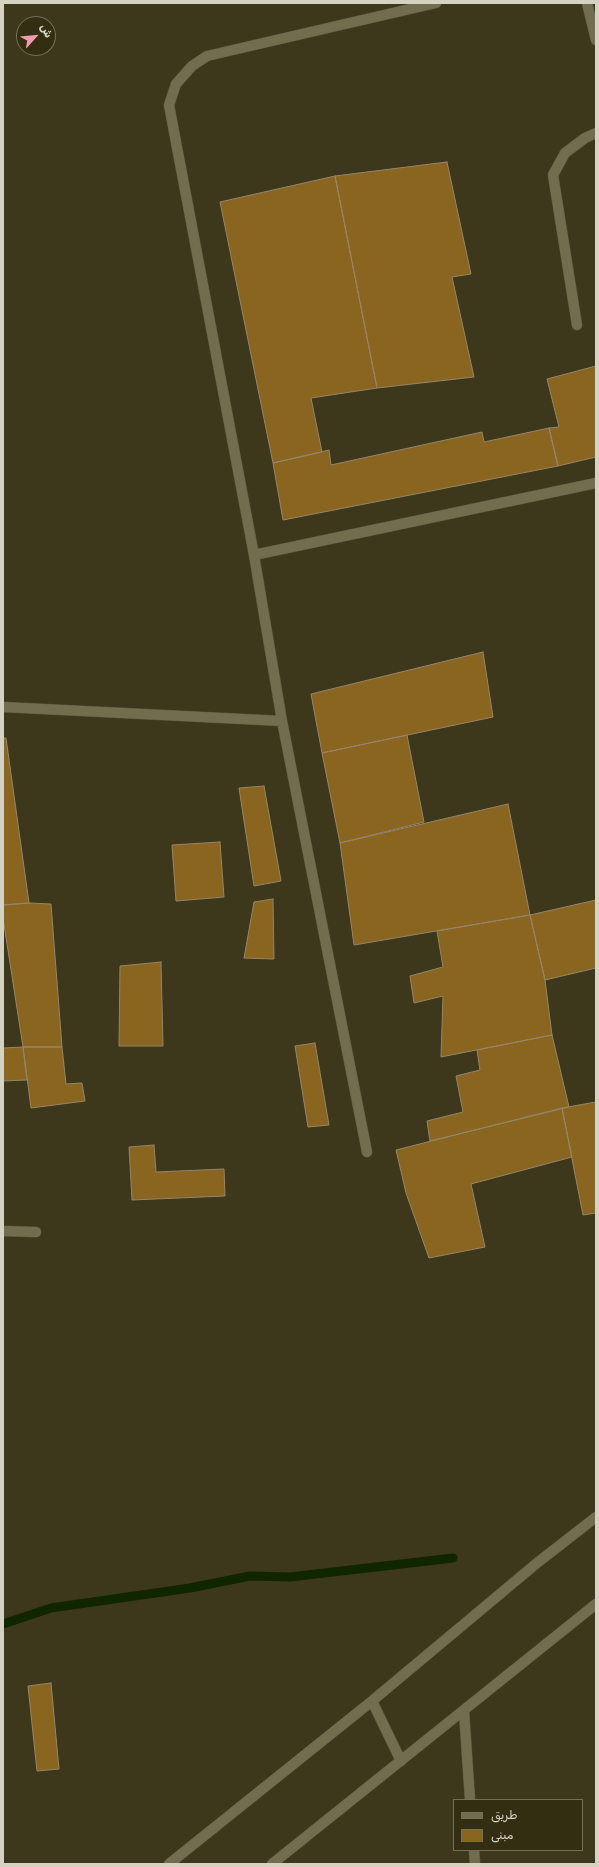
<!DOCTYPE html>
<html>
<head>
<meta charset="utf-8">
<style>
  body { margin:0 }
  #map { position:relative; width:599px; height:1867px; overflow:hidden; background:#3d381c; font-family:Rubik,"Noto Sans Arabic",sans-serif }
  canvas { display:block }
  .frame { position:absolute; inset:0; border:4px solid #d5d2c2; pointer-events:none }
  .legend { position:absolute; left:453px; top:1799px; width:130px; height:52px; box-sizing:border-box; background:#332d12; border:1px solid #746f58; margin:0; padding:5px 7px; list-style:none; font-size:12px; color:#d5d2c2 }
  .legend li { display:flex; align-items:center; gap:8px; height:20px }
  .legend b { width:20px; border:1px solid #746f58 }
  .north { position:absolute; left:16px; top:16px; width:40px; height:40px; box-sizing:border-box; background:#332d12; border:1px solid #746f58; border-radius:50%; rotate:63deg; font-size:11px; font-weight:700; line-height:16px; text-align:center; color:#d5d2c2 }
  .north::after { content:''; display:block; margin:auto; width:14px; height:18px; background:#f39aac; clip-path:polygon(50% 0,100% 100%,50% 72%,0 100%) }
</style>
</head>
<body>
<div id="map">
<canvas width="599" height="1867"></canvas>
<div class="frame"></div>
<ul class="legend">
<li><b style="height:5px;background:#736d50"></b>طريق</li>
<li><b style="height:11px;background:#89651f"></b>مبنى</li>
</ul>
<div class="north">ش</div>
</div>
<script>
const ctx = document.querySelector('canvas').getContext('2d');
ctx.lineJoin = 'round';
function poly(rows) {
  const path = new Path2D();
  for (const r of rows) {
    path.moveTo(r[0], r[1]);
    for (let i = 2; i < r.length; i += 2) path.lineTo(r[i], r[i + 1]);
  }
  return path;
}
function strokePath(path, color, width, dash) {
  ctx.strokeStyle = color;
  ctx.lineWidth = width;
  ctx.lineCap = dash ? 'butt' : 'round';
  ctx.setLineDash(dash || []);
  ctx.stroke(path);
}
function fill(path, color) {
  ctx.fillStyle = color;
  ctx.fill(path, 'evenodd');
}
strokePath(poly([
  [3,1624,51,1608,190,1588,250,1576,290,1577,453,1558]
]), '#0f2600', 9);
const building = poly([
  [447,162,471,274,452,277,474,377,377,388,335,176,447,162],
  [335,176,377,388,311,398,322,452,273,463,220,202,335,176],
  [596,366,596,457,558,466,549,428,559,427,547,379,596,366],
  [549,428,558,466,283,520,273,463,329,450,331,465,482,432,484,442,549,428],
  [483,652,493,717,322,753,311,694,483,652],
  [407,735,424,822,340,843,322,753,407,735],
  [3,738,6,738,29,903,3,905,3,738],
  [264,786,281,881,254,886,239,788,264,786],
  [508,804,530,915,354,945,340,843,508,804],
  [220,842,224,897,176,901,172,845,220,842],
  [273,899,274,959,244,958,254,902,273,899],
  [596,900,596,968,545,980,530,915,596,900],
  [29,903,51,904,62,1047,23,1047,3,918,3,905,29,903],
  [530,915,545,980,552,1035,441,1057,443,996,414,1003,410,976,443,967,437,931,530,915],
  [161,962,163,1046,119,1046,120,966,161,962],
  [552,1035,569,1107,430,1141,427,1121,463,1112,456,1076,480,1070,477,1050,552,1035],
  [315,1043,329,1125,308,1127,295,1046,315,1043],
  [23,1047,62,1047,66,1084,82,1083,85,1101,31,1108,23,1047],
  [23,1047,27,1080,3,1081,3,1048,23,1047],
  [596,1102,596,1213,583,1215,562,1108,596,1102],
  [562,1108,572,1157,471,1184,485,1247,429,1258,406,1193,396,1150,562,1108],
  [154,1145,156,1172,224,1169,225,1196,132,1200,129,1147,154,1145],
  [51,1683,59,1769,37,1771,28,1686,51,1683]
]);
fill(building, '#89651f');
strokePath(building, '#96856a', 1);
const lane = poly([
  [577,325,553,175,565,153,585,138,596,133]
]);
const street = poly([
  [587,3,596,40],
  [254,555,596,483],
  [3,707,282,721],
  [367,1152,282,721,254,555,169,105,176,84,192,66,207,56,436,3],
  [3,1231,36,1232],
  [464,1711,470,1800],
  [474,1850,475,1864]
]);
const secondary = poly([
  [372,1701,401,1761],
  [169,1864,372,1701,537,1563,596,1517],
  [272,1864,596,1604]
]);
strokePath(lane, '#59553c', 11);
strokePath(street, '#59553c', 11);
strokePath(secondary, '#59553c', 11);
strokePath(lane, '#736d50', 10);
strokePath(street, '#736d50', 10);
strokePath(secondary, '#736d50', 10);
</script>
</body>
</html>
